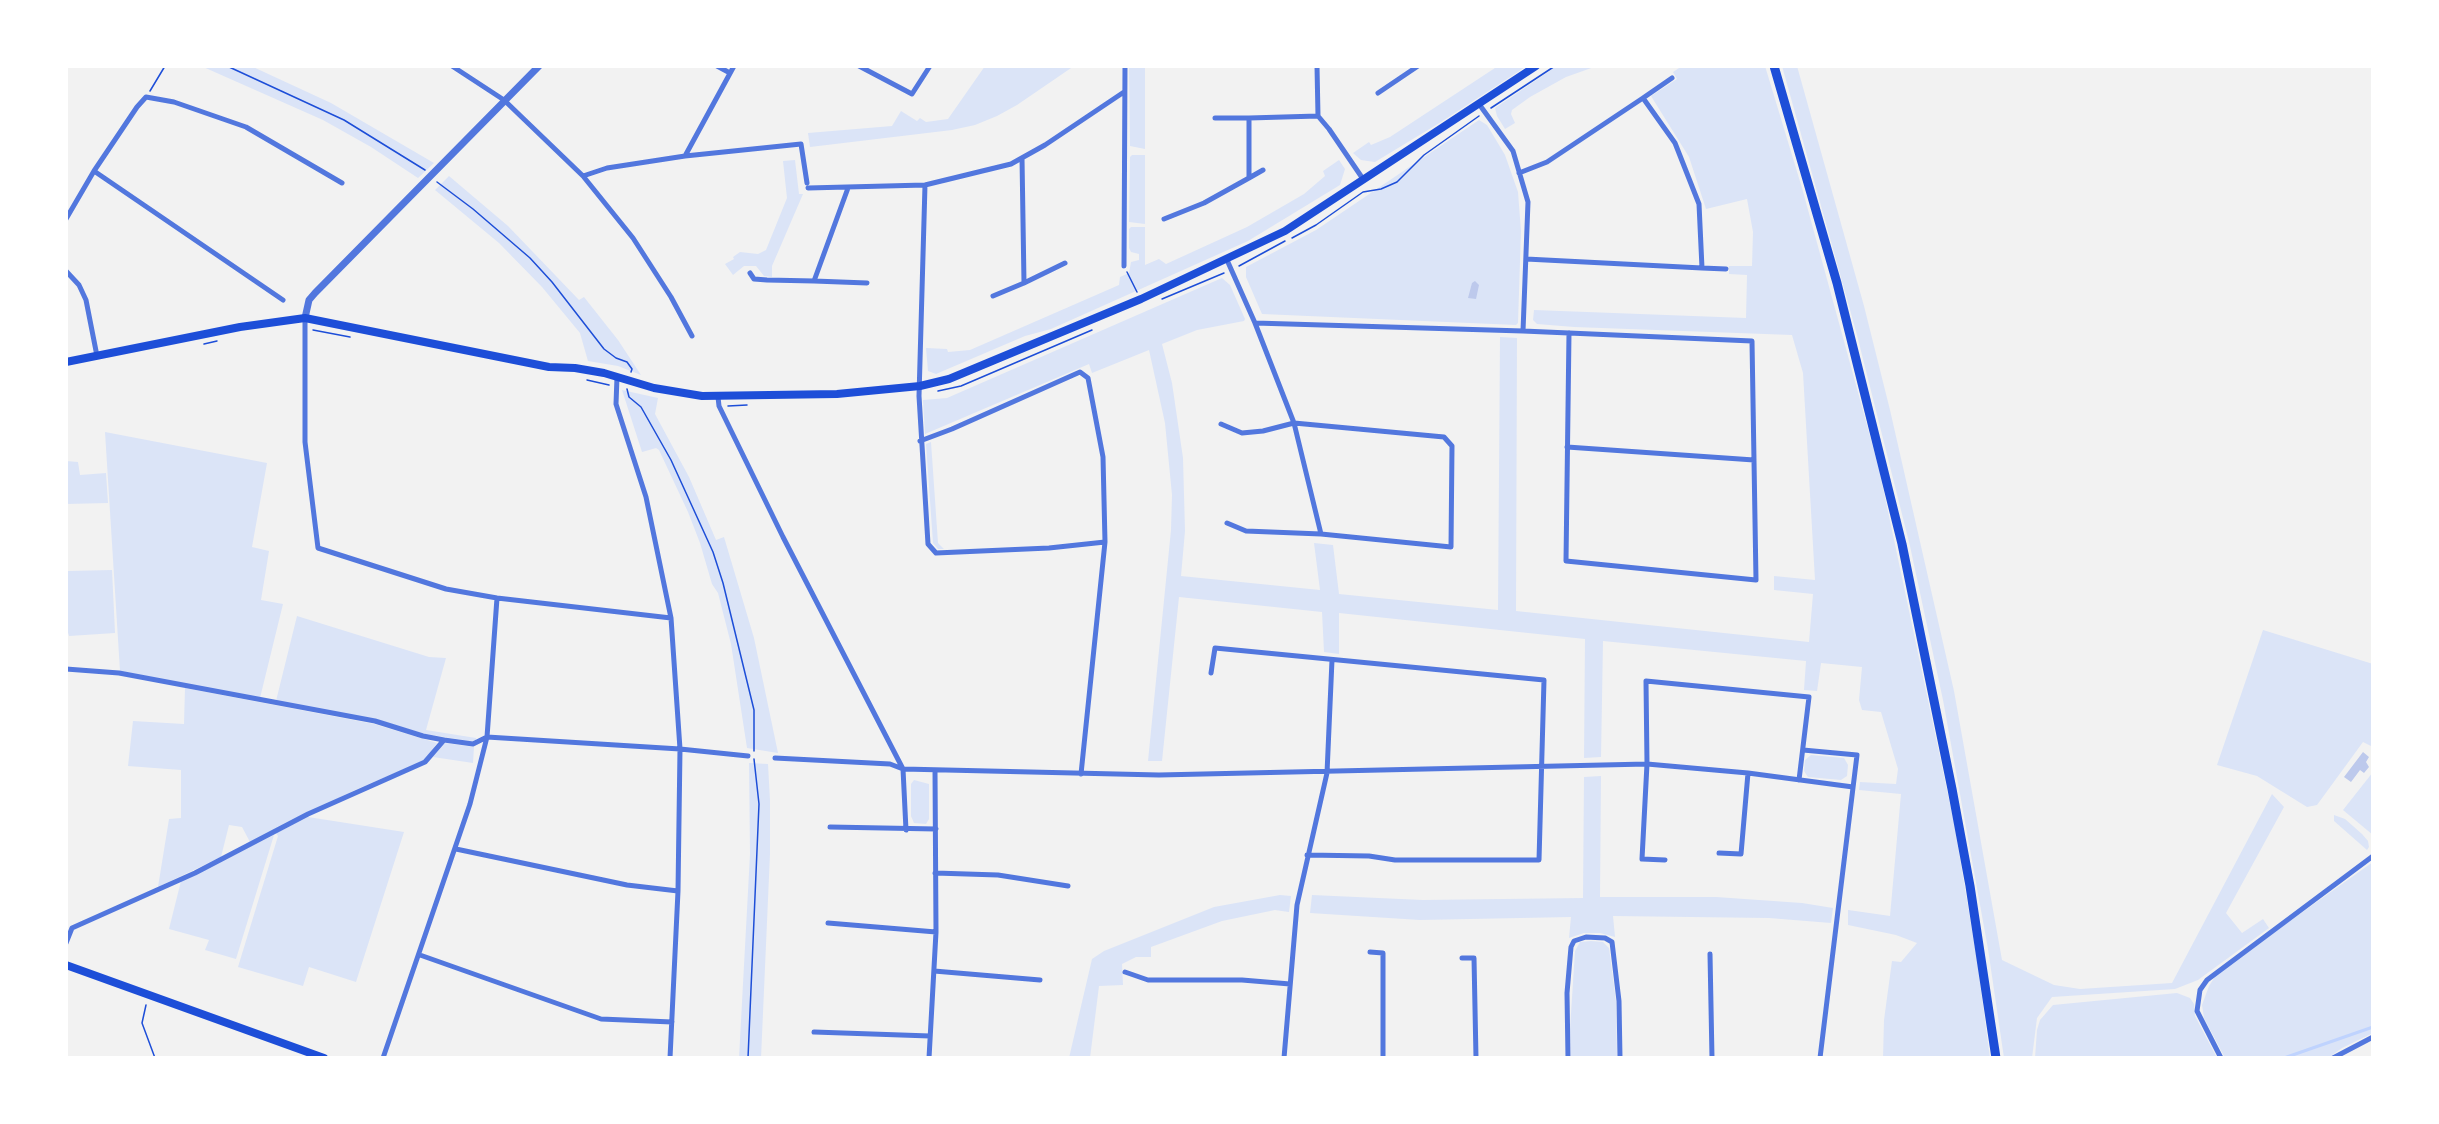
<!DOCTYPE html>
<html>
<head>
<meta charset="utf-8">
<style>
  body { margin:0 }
  #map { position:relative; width:2439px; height:1124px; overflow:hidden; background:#f2f2f2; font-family:Poppins,sans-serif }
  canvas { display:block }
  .frame { position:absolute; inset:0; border:68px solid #fff; pointer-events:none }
</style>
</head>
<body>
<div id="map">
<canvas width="2439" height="1124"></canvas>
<div class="frame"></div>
</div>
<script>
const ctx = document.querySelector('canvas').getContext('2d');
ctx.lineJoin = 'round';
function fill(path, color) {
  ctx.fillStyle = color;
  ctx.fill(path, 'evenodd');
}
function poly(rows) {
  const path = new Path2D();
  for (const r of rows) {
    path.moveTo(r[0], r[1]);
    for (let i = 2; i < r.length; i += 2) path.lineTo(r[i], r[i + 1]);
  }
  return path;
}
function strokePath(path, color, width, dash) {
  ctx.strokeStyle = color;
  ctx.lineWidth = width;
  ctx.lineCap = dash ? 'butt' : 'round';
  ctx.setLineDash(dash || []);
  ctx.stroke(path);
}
fill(poly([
  [201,66,251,66,331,103,434,163,418,178,371,147,323,120],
  [985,66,1074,66,1017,105,997,116,975,125,952,130,810,147,808,133,892,126,901,111,917,121,920,118,926,122,948,119],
  [1129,66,1145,66,1145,149,1130,146],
  [1498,66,1527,66,1441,122,1375,162,1361,160,1353,153,1369,142,1371,145,1390,137],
  [1557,66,1597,66,1566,77,1530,97,1512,110,1511,114,1515,123,1505,129,1497,116,1495,108],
  [1682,66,1765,66,1802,188,1879,469,1954,823,1977,960,1990,1058,1883,1058,1884,1020,1892,961,1901,962,1917,943,1896,935,1848,925,1848,910,1890,916,1901,794,1859,790,1860,782,1896,784,1898,769,1881,712,1862,710,1859,700,1862,667,1821,663,1817,691,1804,690,1806,661,1603,641,1601,757,1584,758,1585,639,1339,613,1339,654,1324,652,1322,612,1179,597,1162,761,1148,761,1171,530,1172,495,1165,423,1149,350,1092,373,1089,364,925,434,923,400,947,398,1222,278,1230,285,1245,319,1244,321,1197,330,1162,344,1172,383,1183,458,1185,531,1181,576,1320,590,1314,543,1333,545,1339,594,1498,610,1500,337,1517,338,1516,611,1809,642,1813,594,1774,590,1774,576,1815,580,1803,373,1792,335,1574,327,1537,324,1533,320,1534,310,1746,318,1747,275,1729,274,1729,266,1752,266,1753,232,1747,199,1706,209,1689,157,1651,96,1677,79,1673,72],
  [1782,66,1797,66,1864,306,1890,410,1954,691,2002,960,2054,985,2080,989,2172,983,2272,794,2284,807,2226,913,2242,933,2263,919,2269,928,2198,980,2175,989,2052,997,2037,1018,2032,1058,2004,1058,1988,949,1943,700,1910,546,1857,335],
  [1479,120,1487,125,1505,155,1518,192,1521,231,1518,323,1516,325,1262,314,1246,277,1246,267,1316,230],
  [1132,155,1145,155,1145,224,1129,222,1130,157],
  [795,160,799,194,803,194,772,266,772,277,764,276,756,266,744,266,733,275,725,264,734,259,733,257,740,252,758,254,766,250,787,198,783,161],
  [1339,160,1345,169,1340,185,1248,241,1051,329,1025,336,936,374,928,371,926,348,947,349,948,352,970,350,1119,285,1120,277,1129,273,1131,262,1139,260,1139,254,1131,252,1129,248,1129,229,1131,227,1145,227,1145,265,1159,259,1166,264,1247,227,1304,194,1325,176,1323,171],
  [449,176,508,226,579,300,584,297,618,340,641,375,618,366,588,361,580,333,542,287,499,243,435,190],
  [622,390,658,398,655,414,689,477,716,540,724,537,754,638,778,753,747,748,731,644,718,593,712,584,700,543,688,512,659,450,656,448,642,452],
  [105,432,267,463,252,547,269,551,261,600,283,604,260,698,120,671],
  [931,442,938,543,944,549,938,549,933,543,926,444],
  [66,461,78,462,80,475,106,473,108,503,66,504],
  [112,570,115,633,69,636,66,626,68,571],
  [297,616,429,657,446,658,426,730,476,738,476,742,425,734,375,719,276,701],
  [2263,630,2373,664,2373,747,2363,742,2317,805,2307,807,2257,776,2217,765],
  [185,688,374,724,437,743,425,760,355,790,250,842,242,827,229,825,221,857,158,887,169,819,181,818,181,770,128,766,133,721,184,724],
  [445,743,474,747,473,763,433,757],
  [1811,755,1844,758,1848,765,1847,776,1841,780,1808,777,1804,771,1805,760],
  [749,763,768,764,770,800,770,854,761,1058,739,1058,750,854],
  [2373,772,2373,835,2343,810],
  [1601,776,1600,897,1716,897,1802,903,1833,908,1831,923,1769,918,1613,916,1615,937,1600,933,1584,933,1569,938,1571,917,1420,920,1310,913,1312,895,1423,900,1583,898,1584,777],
  [914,780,929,784,929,819,926,824,914,823,911,816,911,784],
  [2334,815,2345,819,2362,834,2368,841,2369,847,2367,850,2334,821],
  [308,817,404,832,356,982,309,967,303,986,238,967,278,836,276,833],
  [274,835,236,959,205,950,209,940,169,929,181,881],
  [2373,862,2373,1033,2342,1048,2328,1058,2225,1058,2204,1018,2202,1005,2209,986,2218,972],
  [1280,895,1291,896,1289,912,1275,910,1222,921,1151,947,1151,957,1136,957,1122,964,1123,985,1099,986,1090,1058,1069,1058,1092,959,1104,951,1214,907],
  [1591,941,1603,942,1609,948,1616,1001,1617,1057,1571,1058,1570,1029,1575,951,1580,942],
  [2177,993,2190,998,2194,1004,2195,1016,2217,1058,2035,1058,2037,1030,2040,1020,2053,1005]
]), '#dbe4f7');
strokePath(poly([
  [2284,1058,2373,1027]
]), '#bfd3fe', 3);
fill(poly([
  [1475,281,1479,285,1476,299,1468,298,1472,283],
  [2363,752,2369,757,2366,762,2369,767,2364,773,2360,770,2351,782,2344,777]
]), '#bdc9ec');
strokePath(poly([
  [227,66,344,120,425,170],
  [150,91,165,66],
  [1491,108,1555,66],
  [437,182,473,209,530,258,552,282,604,349,616,358,627,362,632,369,631,372],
  [1292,238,1316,225,1363,192,1381,189,1397,182,1424,155,1479,116],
  [1239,266,1285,241],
  [1127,272,1137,292],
  [1162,299,1224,273],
  [313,330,350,337],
  [204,344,217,341],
  [587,380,609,385],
  [627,389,629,397,641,407,671,460,713,552,723,583,754,710,754,751],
  [938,391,961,386,1092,330],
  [728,406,747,405],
  [146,1005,142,1023,155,1058],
  [748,1058,759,804,754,759]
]), '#1d4ed8', 1.5);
strokePath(poly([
  [452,66,504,100,583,176,633,238,671,297,692,336],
  [717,66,730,73],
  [859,66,912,94,930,66],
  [1317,66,1318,116,1329,129,1363,179],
  [1378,93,1418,66],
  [1643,98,1672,78],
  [1479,104,1513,151,1528,202,1523,331],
  [1215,118,1249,118],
  [685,156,734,66],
  [1022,158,1024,283,1065,263],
  [94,171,283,300],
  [1519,173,1547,162,1643,98,1675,143,1699,204,1702,268,1526,259],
  [583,176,607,168,685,156,801,144,807,183],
  [1249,178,1263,170],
  [925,185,919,396,928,544,936,553,1049,548,1105,542],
  [808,188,925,185,1011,164,1045,145,1124,92],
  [66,219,94,171,137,107,146,97,174,102,246,127,342,183],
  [1164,219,1204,203,1249,178,1249,118,1318,116],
  [1227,260,1255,323,1294,423,1321,534],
  [1124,266,1125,66],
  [1702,268,1726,269],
  [66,271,79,285,86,300,97,356],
  [750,273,754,279,767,280,814,281,848,188],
  [814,281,867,283],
  [993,296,1024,283],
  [305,318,305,442,318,548,446,589,497,598,671,618],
  [1255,323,1523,331,1752,341,1756,580,1566,561,1569,333],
  [617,377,616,404,646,497,671,618,680,749,678,891,670,1058],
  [718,397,719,406,783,537,903,769,906,830],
  [1221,424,1242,433,1263,431,1294,423,1444,437,1452,446,1451,547,1321,534,1246,531,1227,523],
  [920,441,952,429,1080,372,1088,378,1103,457,1105,542,1081,774],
  [1567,447,1754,460],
  [66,669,119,673,375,721,423,736,444,740],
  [1211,673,1215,648,1544,680,1539,860,1395,860,1369,856,1307,855],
  [1803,750,1857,755,1820,1058],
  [775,758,890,764,903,769,1159,775,1647,764,1748,773,1853,787],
  [830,827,936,829],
  [456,849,627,885,678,891],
  [1719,853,1741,854,1748,773],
  [1665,860,1642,859,1647,764,1646,681,1809,697,1799,780],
  [935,873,998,875,1068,886],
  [828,923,936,932],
  [66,943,72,928,195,873,308,814,425,762,444,740,473,744,487,737,680,749,748,756],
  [1370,952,1383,953,1383,1058],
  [1710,954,1712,1058],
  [420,955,601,1019,672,1022],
  [1462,958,1474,958,1476,1058],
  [934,971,1040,980],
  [1125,972,1148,980,1242,980,1290,984],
  [814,1032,930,1036],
  [383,1058,470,804,487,737,497,598],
  [929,1058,936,932,935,770],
  [1284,1058,1297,905,1327,773,1332,660],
  [1568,1058,1567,993,1571,947,1574,941,1586,937,1605,938,1612,942,1619,1001,1620,1058],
  [2221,1058,2197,1011,2200,990,2207,980,2373,856],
  [2333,1058,2373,1037]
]), '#5277de', 5);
strokePath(poly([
  [305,318,309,300,315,293,539,66]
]), '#5277de', 7);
strokePath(poly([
  [66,362,240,327,305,318,549,367,575,368,604,373,654,388,702,396,837,394,920,386,949,379,1141,299,1285,231,1536,66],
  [66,965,324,1058]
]), '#1d4ed8', 8);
strokePath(poly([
  [1774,66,1837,283,1902,544,1952,789,1970,886,1996,1058]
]), '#1d4ed8', 9);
</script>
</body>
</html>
